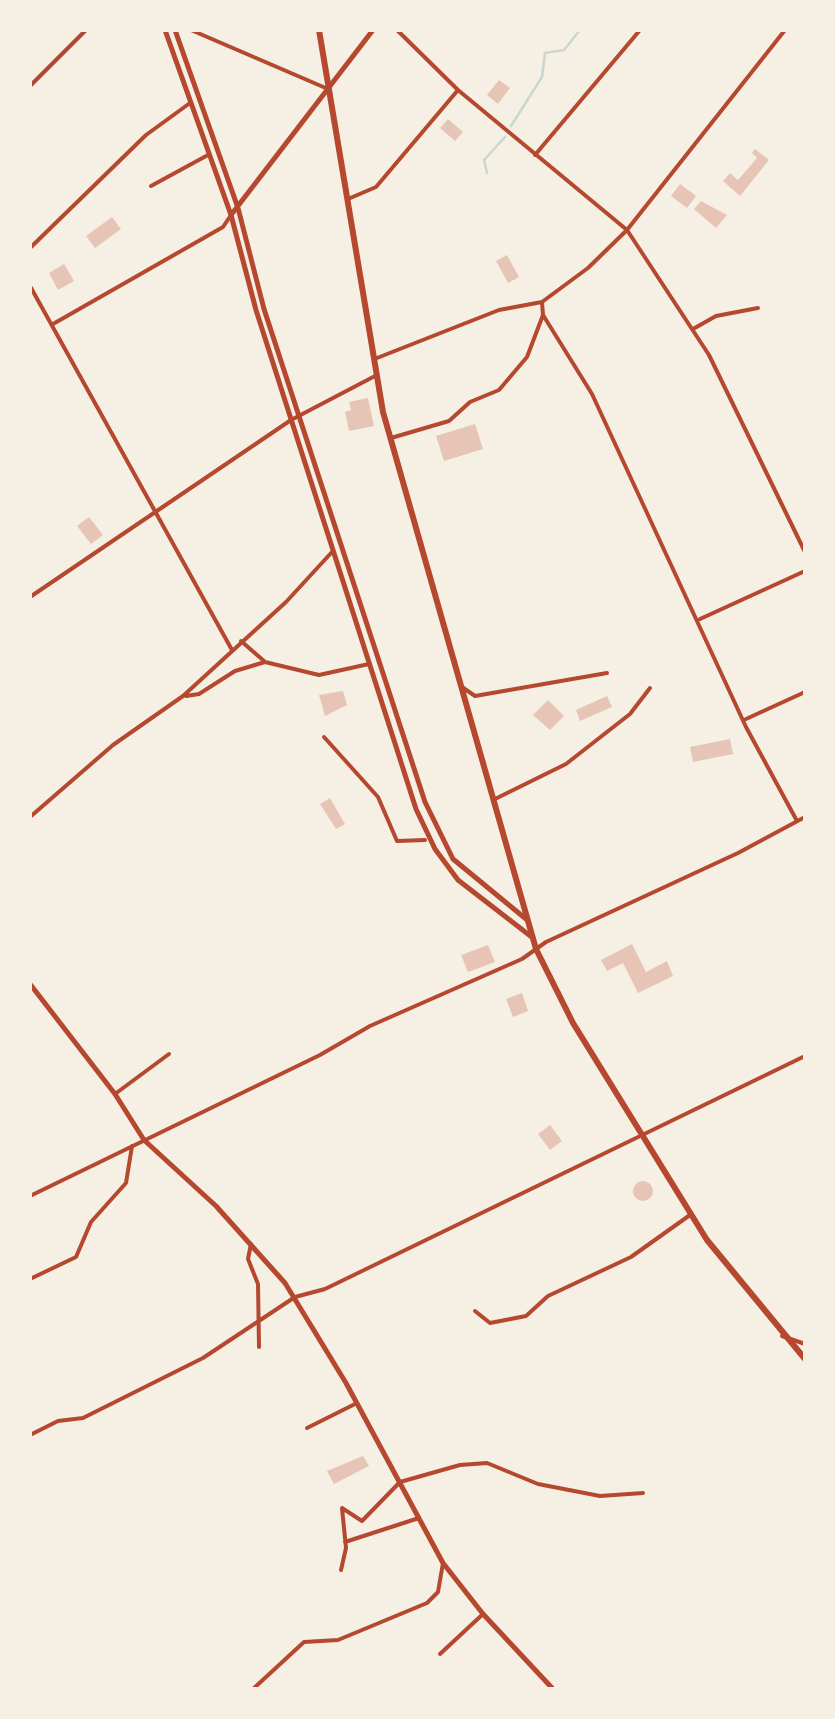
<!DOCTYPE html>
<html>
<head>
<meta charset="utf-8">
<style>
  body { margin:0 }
  #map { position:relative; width:835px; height:1719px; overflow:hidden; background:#f6efe4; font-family:"Public Sans",sans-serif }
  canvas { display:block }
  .frame { position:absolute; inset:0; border:32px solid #f6efe4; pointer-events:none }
</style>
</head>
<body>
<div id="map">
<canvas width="835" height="1719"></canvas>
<div class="frame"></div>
</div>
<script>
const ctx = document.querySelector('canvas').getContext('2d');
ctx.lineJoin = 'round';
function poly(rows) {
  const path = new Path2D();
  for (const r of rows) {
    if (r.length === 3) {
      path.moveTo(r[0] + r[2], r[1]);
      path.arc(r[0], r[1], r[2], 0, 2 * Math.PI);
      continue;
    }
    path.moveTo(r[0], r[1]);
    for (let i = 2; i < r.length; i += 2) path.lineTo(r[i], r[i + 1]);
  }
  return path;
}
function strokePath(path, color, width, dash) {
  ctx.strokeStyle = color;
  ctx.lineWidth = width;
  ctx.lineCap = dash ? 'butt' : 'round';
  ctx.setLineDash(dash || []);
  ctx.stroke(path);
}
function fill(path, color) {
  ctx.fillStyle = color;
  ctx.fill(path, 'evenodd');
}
strokePath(poly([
  [511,126,542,77,545,53,564,50,580,30],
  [487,173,484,160,505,137]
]), '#c9d6d2', 2.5);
fill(poly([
  [499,80,510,88,498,104,487,95],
  [448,119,463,132,455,141,440,128],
  [755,149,769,160,740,196,723,181,730,173,738,180,757,158,752,153],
  [680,184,696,196,687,208,671,196],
  [701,201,727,215,716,228,694,209],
  [112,217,121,229,95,248,86,236],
  [507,255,519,277,508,283,496,261],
  [64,264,74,281,58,290,49,273],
  [368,398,374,426,349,431,345,412,351,410,349,402],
  [475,424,483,449,444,461,436,436],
  [89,517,103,535,91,544,77,526],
  [343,691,347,705,325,716,319,695],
  [607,696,612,707,580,721,576,710],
  [548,700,564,716,550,730,533,715],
  [730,739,733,754,693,762,690,747],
  [330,798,345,824,336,829,320,804],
  [632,944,646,972,667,961,673,976,638,993,623,963,607,971,601,960],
  [488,945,495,962,468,972,461,955],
  [522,993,528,1011,513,1017,506,999],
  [550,1125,562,1141,550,1150,538,1134],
  [643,1191,10],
  [363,1456,369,1466,334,1484,327,1471]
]), '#e6c5b7');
strokePath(poly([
  [191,30,328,89],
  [397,30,458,90,627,230,709,355,805,552],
  [30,86,86,30],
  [535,155,640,30],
  [151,186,208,155],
  [348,199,376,187,458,90],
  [30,248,146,135,190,103],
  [30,286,232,650],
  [542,302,543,315,592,394,746,727,797,821],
  [53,324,223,227,231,215],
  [693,329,716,316,758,308],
  [377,358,499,310,542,302,588,268,627,230,785,30],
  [391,438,449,421,470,402,499,390,527,357,543,315],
  [30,597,291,420,375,376],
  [700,619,805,571],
  [241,641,264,661],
  [462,687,475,696,607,673],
  [186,696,199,694,235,671,265,662,319,675,369,664],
  [746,719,805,692],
  [324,737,378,797,397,841,425,840],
  [495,799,566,764,630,714,650,688],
  [30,817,113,745,183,696,286,602,332,552],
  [115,1094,169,1054],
  [30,1196,320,1055,370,1026,522,959,546,942,738,853,805,817],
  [251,1244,248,1259,258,1284,259,1347],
  [30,1279,76,1257,91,1222,126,1183,132,1146],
  [475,1311,490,1323,526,1316,548,1296,631,1257,690,1215],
  [782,1336,805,1344],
  [307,1428,355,1404],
  [30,1435,58,1421,83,1418,203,1358,295,1297,325,1289,805,1056],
  [345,1542,419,1518],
  [341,1570,346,1548,342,1508,362,1521,400,1482,460,1465,487,1463,538,1484,600,1496,643,1493],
  [440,1654,483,1614],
  [253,1689,304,1642,338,1640,427,1603,438,1592,443,1563]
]), '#b5482f', 4);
strokePath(poly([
  [165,30,231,215,256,310,416,809,435,849,458,880,533,938],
  [175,30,238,208,264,309,425,802,453,859,526,919],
  [231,215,373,30],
  [30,984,115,1094,144,1140,216,1206,285,1283,346,1383,443,1563,483,1614,553,1689]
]), '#b5482f', 5);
strokePath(poly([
  [319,30,383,412,536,949,573,1023,707,1240,805,1359]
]), '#b5482f', 6);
</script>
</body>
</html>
